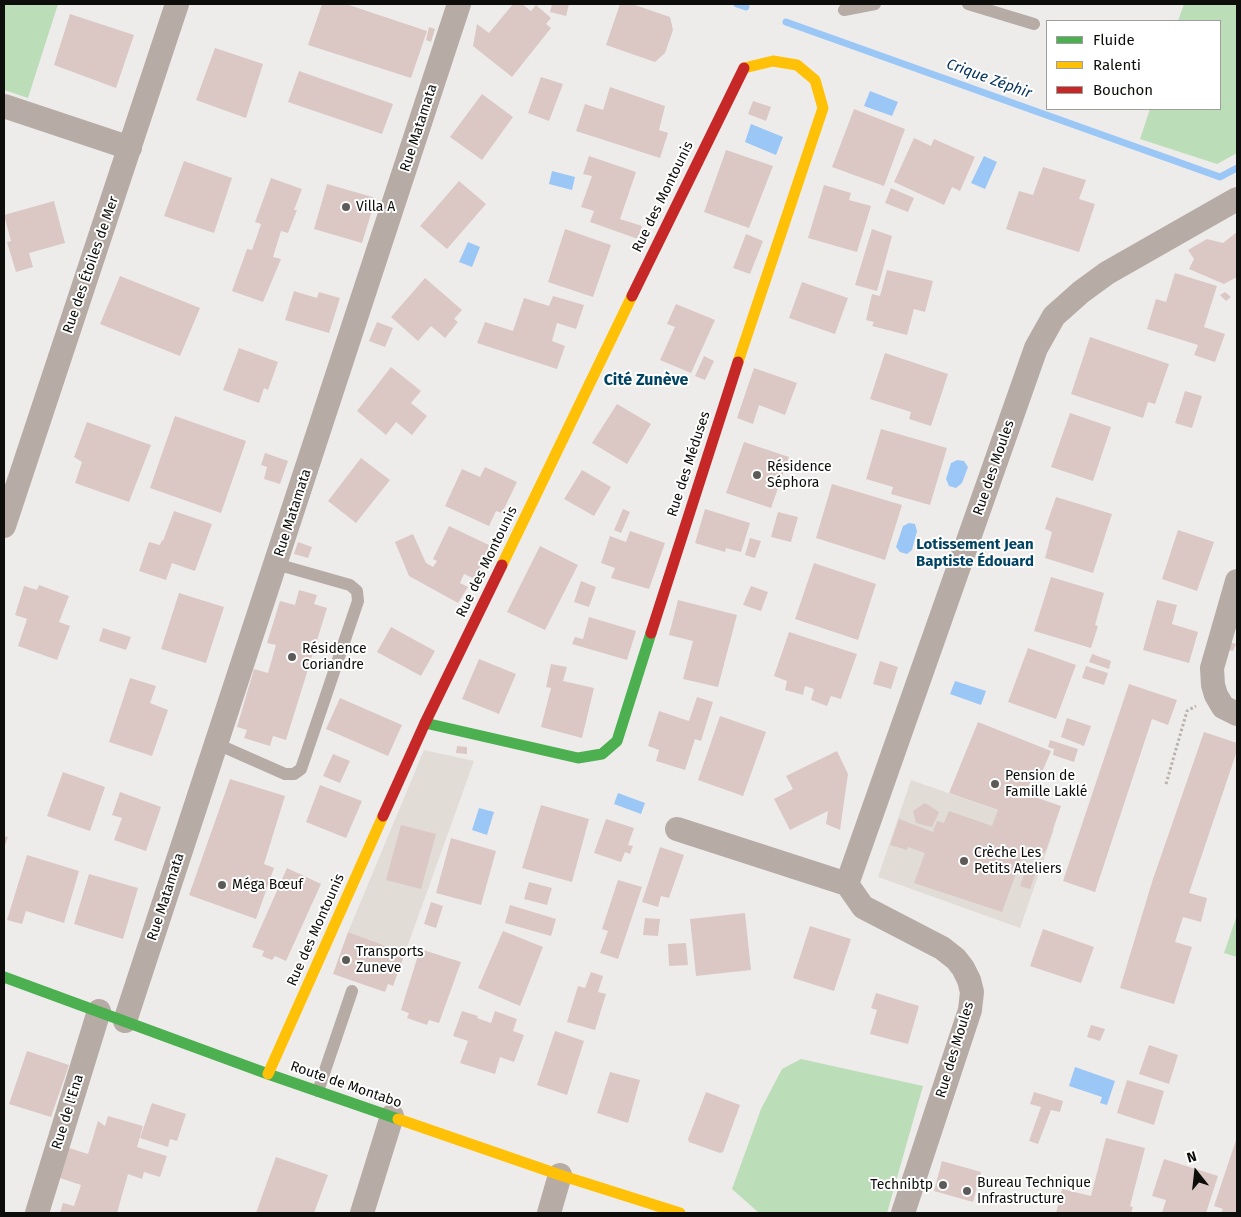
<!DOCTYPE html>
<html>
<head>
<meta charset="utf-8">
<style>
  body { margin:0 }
  #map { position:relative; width:1241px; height:1217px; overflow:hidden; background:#eeecea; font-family:"Fira Sans",sans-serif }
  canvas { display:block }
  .frame { position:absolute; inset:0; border:5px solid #0d0d0b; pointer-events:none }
  .legend { position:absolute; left:1046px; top:20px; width:175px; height:90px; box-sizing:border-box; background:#fff; border:1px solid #9e9e9d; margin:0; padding:6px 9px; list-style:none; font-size:15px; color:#0d0d0b }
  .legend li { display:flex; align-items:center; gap:10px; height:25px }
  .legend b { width:25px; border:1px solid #9e9e9d }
  .north { position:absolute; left:1171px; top:1147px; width:50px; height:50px; -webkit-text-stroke:4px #fff; paint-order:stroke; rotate:344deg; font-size:14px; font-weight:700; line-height:20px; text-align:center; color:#0d0d0b }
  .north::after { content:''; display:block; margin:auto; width:18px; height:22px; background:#0d0d0b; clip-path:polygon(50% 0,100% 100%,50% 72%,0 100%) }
</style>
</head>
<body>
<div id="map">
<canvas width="1241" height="1217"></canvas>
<div class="frame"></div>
<ul class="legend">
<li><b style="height:6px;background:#4caf50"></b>Fluide</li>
<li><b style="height:6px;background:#ffc107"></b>Ralenti</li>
<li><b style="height:6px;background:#c62828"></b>Bouchon</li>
</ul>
<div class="north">N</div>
</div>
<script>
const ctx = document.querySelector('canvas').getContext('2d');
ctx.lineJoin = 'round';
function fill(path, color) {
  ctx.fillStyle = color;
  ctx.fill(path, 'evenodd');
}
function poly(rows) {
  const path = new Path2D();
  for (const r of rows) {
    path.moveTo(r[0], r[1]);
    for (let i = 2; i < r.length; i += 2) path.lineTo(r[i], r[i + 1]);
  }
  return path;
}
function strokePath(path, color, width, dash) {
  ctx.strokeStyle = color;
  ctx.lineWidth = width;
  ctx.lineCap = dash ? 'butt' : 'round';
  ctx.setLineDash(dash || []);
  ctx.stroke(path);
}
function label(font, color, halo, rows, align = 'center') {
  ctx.font = font + ' "Fira Sans",sans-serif';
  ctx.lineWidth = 4;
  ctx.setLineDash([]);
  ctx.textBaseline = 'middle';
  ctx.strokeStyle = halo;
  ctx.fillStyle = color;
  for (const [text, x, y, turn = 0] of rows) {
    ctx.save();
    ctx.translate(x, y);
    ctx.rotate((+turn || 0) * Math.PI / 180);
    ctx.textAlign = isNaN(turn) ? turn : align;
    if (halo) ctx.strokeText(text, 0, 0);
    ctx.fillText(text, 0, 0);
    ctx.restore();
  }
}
fill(poly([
  [424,750,474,761,405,953,348,932],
  [911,780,1054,830,1020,928,878,877]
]), '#e1dcd6');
fill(poly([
  [4,4,58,4,28,98,4,90],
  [1184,4,1237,4,1237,153,1217,164,1140,139,1150,109,1220,109,1220,21,1178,21],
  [1237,915,1237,957,1224,953],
  [801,1059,923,1086,887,1213,763,1213,758,1212,732,1189,761,1109,782,1069]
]), '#bbddb8');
fill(poly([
  [870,91,898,102,892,116,864,106],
  [751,124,783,137,776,155,745,142],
  [984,156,997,162,985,189,971,183],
  [552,171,575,177,572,190,549,184],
  [468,242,480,247,472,267,459,262],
  [957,460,964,461,968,467,962,483,956,488,949,486,946,479,951,463],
  [909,523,915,524,917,531,912,550,907,554,900,552,896,547,903,526],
  [955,681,986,691,981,705,950,694],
  [618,793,645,803,641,814,614,804],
  [479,808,494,812,487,835,472,830],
  [1075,1067,1115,1081,1107,1105,1100,1103,1102,1097,1069,1086]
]), '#9bc7f6');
strokePath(poly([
  [737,4,746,7],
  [786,22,1220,177,1237,168]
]), '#9bc7f6', 7);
fill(poly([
  [322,4,346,4,427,31,411,78,308,45],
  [513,4,522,4,531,11,536,5,551,18,546,24,551,28,512,77,473,46,477,24,489,33],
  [552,4,569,4,566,16,550,12],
  [620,4,632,4,670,17,673,30,665,53,655,62,606,45],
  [70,14,134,35,116,88,54,65],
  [429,27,435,29,431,42,426,40],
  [215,48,263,64,246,118,196,100],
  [299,71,393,104,382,134,288,102],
  [541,77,563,84,549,121,528,113],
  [610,87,665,106,659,130,668,133,660,158,576,131,585,104,603,110],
  [482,94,513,117,482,160,450,137],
  [753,101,771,107,766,121,748,114],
  [854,109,905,129,884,186,832,167],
  [914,138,931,146,934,139,975,157,960,191,952,187,944,205,894,182],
  [726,150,773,166,749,228,704,212],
  [589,156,636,172,620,219,642,226,638,239,590,222,594,211,581,207,592,176,583,174],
  [184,161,232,178,214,233,164,216],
  [1043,167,1086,180,1079,199,1095,204,1079,252,1006,229,1019,191,1033,195],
  [271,178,302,189,294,210,297,210,288,233,281,231,273,257,281,259,263,302,232,291,247,249,252,250,257,236,261,224,255,222],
  [459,181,486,204,447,249,420,226],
  [327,184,376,198,362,243,314,229],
  [824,185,851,193,849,200,871,206,857,252,808,238],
  [891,188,914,198,908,212,885,203],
  [54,201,65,243,29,253,33,267,16,272,7,242,11,241,4,215],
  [565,229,611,245,593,297,548,282],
  [872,229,892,236,877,291,855,285],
  [1237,232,1237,277,1224,284,1189,269,1194,259,1188,250,1207,239,1223,243],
  [746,234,763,241,750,274,733,268],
  [887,270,933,281,925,312,914,309,907,335,872,326,874,322,866,320,872,294,880,296],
  [1175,273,1217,286,1204,327,1225,334,1215,362,1194,355,1198,345,1147,329,1156,299,1166,302],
  [120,276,200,308,180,356,100,324],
  [425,278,462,310,454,319,458,322,445,338,431,326,418,341,391,317],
  [802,282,848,298,835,334,789,318],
  [294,291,317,298,319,292,340,298,329,333,285,320],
  [1225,292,1231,297,1226,301,1220,295],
  [553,296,584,305,576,329,557,323,552,341,565,346,557,369,477,343,485,322,513,331,524,298,549,306],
  [676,304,715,320,691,373,660,360,675,327,667,324],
  [377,322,393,328,385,347,369,341],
  [1090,337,1169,364,1155,404,1148,402,1143,418,1071,394],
  [239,348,278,362,268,390,264,388,259,403,223,390],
  [885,353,948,374,931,426,909,419,911,412,870,399],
  [704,356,714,361,705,380,695,376],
  [391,367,421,391,411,403,427,416,412,435,396,422,386,435,357,411],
  [754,368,797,383,785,415,759,405,753,424,737,418],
  [1185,391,1202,396,1192,428,1175,423],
  [617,404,651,424,627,464,592,443],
  [1070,413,1111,427,1093,481,1051,467],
  [175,416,246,441,221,513,150,488],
  [87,422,151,445,129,502,75,483,82,462,74,457],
  [881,429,947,448,930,505,891,494,893,487,866,479],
  [744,442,789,457,771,508,726,493],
  [265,453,288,461,280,484,264,479,267,467,261,465],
  [361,458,390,480,356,523,328,501],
  [485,467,517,482,502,513,496,511,489,526,445,506,462,469,480,477],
  [582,470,611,487,594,516,564,499],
  [832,484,902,505,885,560,816,538],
  [1056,497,1112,514,1093,573,1045,558,1052,532,1045,529],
  [623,509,630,512,621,533,614,530],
  [705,509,750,523,741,552,726,548,725,552,695,543],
  [174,511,212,524,195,571,172,563,166,580,139,571,149,542,160,545,162,540,163,541],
  [778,512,798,517,791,542,771,537],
  [449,526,491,546,475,579,464,574,460,583,468,587,458,603,409,576,395,542,413,534,426,563,433,567,437,561,433,559],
  [1178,530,1214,542,1197,591,1162,579],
  [630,531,665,543,649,589,611,578,615,568,601,563,610,536,626,542],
  [750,538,761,541,755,558,745,555],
  [298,542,312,547,308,558,294,554],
  [540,546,578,565,545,630,507,612],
  [814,563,876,584,858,640,795,619],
  [1051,577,1104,593,1095,625,1098,626,1091,648,1034,631],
  [581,581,596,587,589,607,574,602],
  [39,585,69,596,59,622,70,626,57,660,18,646,27,619,15,615,24,586,37,590],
  [751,586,768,592,761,611,743,605],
  [299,590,317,595,314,604,327,608,286,740,273,736,270,746,244,738,247,730,237,727,254,669,268,673,276,645,267,643,280,601,295,605],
  [179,593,224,607,206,663,161,649],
  [678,600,737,615,718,687,683,679,693,641,669,635],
  [1157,600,1177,605,1172,624,1198,632,1189,663,1143,650],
  [589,617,636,631,627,660,572,644,575,637,583,639],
  [391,627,435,651,421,676,377,652],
  [103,628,131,637,126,650,99,641],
  [789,632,857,654,841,699,831,696,827,706,811,700,814,689,805,686,803,695,785,690,787,681,774,676],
  [1230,642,1236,644,1233,651,1227,650],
  [1028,648,1076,665,1056,719,1008,702],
  [1092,654,1111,661,1109,669,1089,662],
  [479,659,516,674,499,714,462,699],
  [880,661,898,667,891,689,873,684],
  [551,664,567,667,563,681,594,688,582,738,541,727,551,688,546,687],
  [1086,666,1108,673,1104,685,1082,678],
  [130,678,156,686,150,703,168,710,152,756,109,742],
  [1129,684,1177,700,1168,725,1152,719,1095,892,1063,881],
  [697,697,713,702,701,741,695,739,685,770,656,761,659,750,648,746,659,711,689,721],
  [340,698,402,725,388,756,326,729],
  [720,716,766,732,743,796,698,780],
  [1067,718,1091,726,1084,746,1061,737],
  [978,722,1051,751,1040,777,1033,774,1026,794,1061,806,1045,853,1026,846,1002,912,914,883,925,853,908,847,907,850,890,845,899,819,933,832,937,821,944,823,949,811,992,826,998,810,949,793],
  [1204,732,1237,743,1237,751,1189,893,1207,898,1201,922,1183,917,1175,942,1192,947,1174,1004,1120,988,1152,882],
  [1050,740,1078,749,1074,762,1053,755,1054,749,1048,747],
  [457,746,467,747,467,754,456,753],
  [837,751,848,774,840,830,826,824,828,811,790,830,774,799,793,789,786,776],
  [333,754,350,761,340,783,323,776],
  [63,772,105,787,90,831,47,816],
  [230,779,285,796,264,864,274,868,256,919,189,895],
  [320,785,362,801,346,838,306,822],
  [120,792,161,807,146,851,114,840,122,818,112,815],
  [925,803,939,812,932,827,916,823,913,811],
  [541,805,589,819,572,882,522,868],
  [606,819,634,828,628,845,633,846,630,854,625,852,621,862,594,853],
  [401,825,436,834,421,889,386,880],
  [4,836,8,837,4,848],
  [451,838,496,851,481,905,436,893],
  [660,847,684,855,669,898,661,896,658,907,642,902],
  [27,855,79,871,64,923,26,911,22,924,7,920],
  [1027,866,1037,869,1030,889,1020,886],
  [287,868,321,884,286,961,275,956,272,960,262,956,264,951,252,947],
  [89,874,138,888,123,939,74,924],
  [618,880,642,887,618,959,600,953,608,931,602,929],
  [529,882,552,888,547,905,524,899],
  [431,902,443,906,436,928,424,924],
  [510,905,556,919,551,936,505,923],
  [745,913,751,970,696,976,690,919],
  [645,918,660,919,658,936,643,935],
  [810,926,851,939,834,991,793,978],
  [1043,929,1094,947,1081,983,1030,966],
  [503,931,543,947,520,1006,478,988],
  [348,932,405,953,393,986,388,984,385,992,333,974],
  [686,943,688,965,669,966,668,944],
  [420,949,461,962,439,1023,429,1020,427,1025,407,1018,409,1013,401,1010],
  [591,972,603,976,598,992,606,994,595,1030,567,1022,578,986,585,988],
  [876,993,919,1006,908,1044,870,1034,877,1010,871,1008],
  [462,1011,478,1016,477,1018,491,1023,495,1011,517,1019,513,1031,524,1035,514,1062,500,1057,495,1074,460,1063,468,1041,453,1036],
  [1091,1025,1105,1029,1100,1041,1087,1037],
  [555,1031,584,1041,567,1095,537,1085],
  [1149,1045,1178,1055,1169,1084,1139,1074],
  [27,1051,69,1065,51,1117,9,1104],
  [610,1072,640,1080,628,1123,597,1113],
  [1127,1080,1164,1091,1154,1125,1117,1113],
  [706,1092,740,1105,723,1152,720,1153,689,1142,688,1139],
  [1034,1092,1063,1101,1060,1112,1051,1110,1038,1144,1029,1141,1041,1107,1030,1104],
  [152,1103,186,1114,177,1141,170,1139,168,1147,140,1138],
  [108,1116,143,1126,137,1147,167,1156,160,1177,144,1172,142,1179,128,1174,117,1213,60,1213,63,1203,74,1206,81,1185,57,1177,66,1147,88,1154,98,1121,105,1126],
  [1237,1137,1237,1213,1221,1213,1223,1209,1214,1206],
  [1106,1138,1145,1148,1130,1206,1133,1207,1131,1213,1056,1213,1062,1189,1091,1196],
  [276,1157,328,1175,314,1213,256,1213],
  [1164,1159,1218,1176,1206,1213,1162,1213,1166,1200,1152,1196],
  [942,1161,981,1172,973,1202,934,1191]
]), '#dbc8c4');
strokePath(poly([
  [1166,784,1187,711,1196,706]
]), '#b8b1ae', 3, [2.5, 2.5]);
strokePath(poly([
  [968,4,1034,24],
  [844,10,875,4],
  [217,744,285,774,294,774,301,769,358,601,357,591,350,585,276,564],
  [318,1091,352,991]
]), '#b6aba5', 12);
strokePath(poly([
  [4,106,130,148],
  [4,526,177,4],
  [1237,581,1212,668,1213,685,1216,695,1223,707,1237,714],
  [677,829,847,884,863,907,942,948,956,959,963,968,969,980,972,992,970,1010,903,1213],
  [847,884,1036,348,1054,316,1081,292,1107,273,1237,199],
  [125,1021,459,4],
  [37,1213,99,1011],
  [362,1213,392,1116],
  [549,1213,560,1175]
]), '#b6aba5', 24);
strokePath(poly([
  [425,723,578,758,602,754,617,741,651,633],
  [4,977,268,1074,398,1119]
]), '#4caf50', 11);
strokePath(poly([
  [738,362,823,108,815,80,797,65,773,61,744,68],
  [502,565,632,296],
  [268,1074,383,816],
  [398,1119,560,1175,680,1213]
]), '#ffc107', 11);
strokePath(poly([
  [632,296,744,68],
  [651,633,738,362],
  [383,816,425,723,502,565]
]), '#c62828', 11);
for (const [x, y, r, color] of [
  [346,207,5,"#5c5b59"],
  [757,475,5,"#5c5b59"],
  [292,657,5,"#5c5b59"],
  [995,784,5,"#5c5b59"],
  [964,861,5,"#5c5b59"],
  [222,885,5,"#5c5b59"],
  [346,960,5,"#5c5b59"],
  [943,1185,5,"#5c5b59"],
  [967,1191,5,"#5c5b59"]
]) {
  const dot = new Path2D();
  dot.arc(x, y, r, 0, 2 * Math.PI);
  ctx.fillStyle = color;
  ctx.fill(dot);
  strokePath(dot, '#fff', 2);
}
label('14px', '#0d0d0b', '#fff', [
  ["Rue Matamata",419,128,-72],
  ["Rue des Montounis",663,197,-64],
  ["Rue des Étoiles de Mer",91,265,-71],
  ["Rue des Méduses",689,464,-72],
  ["Rue des Moules",994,468,-71],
  ["Rue Matamata",293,513,-72],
  ["Rue des Montounis",487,562,-64],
  ["Rue Matamata",166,897,-72],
  ["Rue des Montounis",316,930,-66],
  ["Rue des Moules",955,1050,-73],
  ["Route de Montabo",346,1085,19],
  ["Rue de l'Ena",68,1112,-73]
]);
label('14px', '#0d0d0b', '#fff', [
  ["Villa A",356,207],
  ["Résidence",767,467],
  ["Séphora",767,483],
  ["Résidence",302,649],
  ["Coriandre",302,665],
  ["Pension de",1005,776],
  ["Famille Laklé",1005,792],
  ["Crèche Les",974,853],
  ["Petits Ateliers",974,869],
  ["Méga Bœuf",232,885],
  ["Transports",356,952],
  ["Zuneve",356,968],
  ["Bureau Technique",977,1183],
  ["Infrastructure",977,1199],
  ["Technibtp",933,1185,"right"]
], 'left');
label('italic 15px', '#02315b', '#fff', [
  ["Crique Zéphir",989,79,20]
]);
label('bold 15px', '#004362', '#fff', [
  ["Lotissement Jean",975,545],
  ["Baptiste Édouard",975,562]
]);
label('bold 16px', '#004362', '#fff', [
  ["Cité Zunève",646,381]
]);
</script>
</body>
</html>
